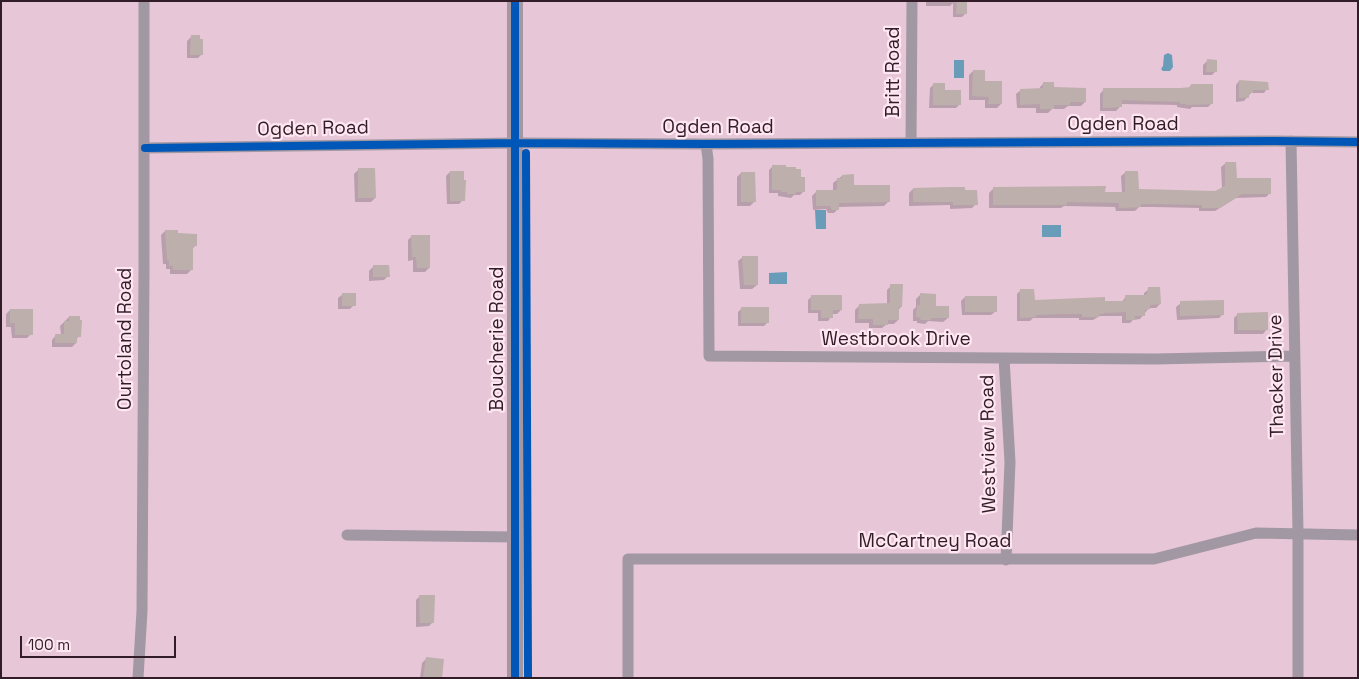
<!DOCTYPE html>
<html>
<head>
<meta charset="utf-8">
<style>
  body { margin:0 }
  #map { position:relative; width:1359px; height:679px; overflow:hidden; background:#e7c7d7; font-family:"Space Grotesk",sans-serif }
  canvas { display:block }
  .frame { position:absolute; inset:0; border:2px solid #311c27; pointer-events:none }
  .scale { position:absolute; left:20px; top:636px; width:156px; height:22px; box-sizing:border-box; border:2px solid #311c27; border-top:0; padding-left:6px; font-size:15px; line-height:18px; white-space:nowrap; color:#311c27; -webkit-text-stroke:4px #ffe7f2; paint-order:stroke }
</style>
</head>
<body>
<div id="map">
<canvas width="1359" height="679"></canvas>
<div class="frame"></div>
<div class="scale">100 m</div>
</div>
<script>
const ctx = document.querySelector('canvas').getContext('2d');
ctx.lineJoin = 'round';
function fill(path, color) {
  ctx.fillStyle = color;
  ctx.fill(path, 'evenodd');
}
function poly(rows) {
  const path = new Path2D();
  for (const r of rows) {
    path.moveTo(r[0], r[1]);
    for (let i = 2; i < r.length; i += 2) path.lineTo(r[i], r[i + 1]);
  }
  return path;
}
function strokePath(path, color, width, dash) {
  ctx.strokeStyle = color;
  ctx.lineWidth = width;
  ctx.lineCap = dash ? 'butt' : 'round';
  ctx.setLineDash(dash || []);
  ctx.stroke(path);
}
function label(font, color, halo, rows, align = 'center') {
  ctx.font = font + ' "Space Grotesk",sans-serif';
  ctx.lineWidth = 4.5;
  ctx.setLineDash([]);
  ctx.textBaseline = 'middle';
  ctx.strokeStyle = halo;
  ctx.fillStyle = color;
  for (const [text, x, y, turn = 0] of rows) {
    ctx.save();
    ctx.translate(x, y);
    ctx.rotate((+turn || 0) * Math.PI / 180);
    ctx.textAlign = isNaN(turn) ? turn : align;
    if (halo) ctx.strokeText(text, 0, 0);
    ctx.fillText(text, 0, 0);
    ctx.restore();
  }
}
fill(poly([
  [1168,53,1172,55,1173,67,1170,71,1163,71,1161,69,1163,66,1164,55],
  [954,60,964,60,964,78,954,78],
  [815,210,826,210,826,229,816,229],
  [1042,225,1061,225,1061,237,1042,237],
  [787,272,787,284,769,284,769,273]
]), '#689cb8');
fill(poly([
  [926,1,954,1,954,3,955,1,966,1,966,13,962,17,953,17,953,3,950,6,926,6],
  [191,37,202,54,198,58,187,58,187,41],
  [1207,61,1216,71,1212,75,1203,75,1203,65],
  [973,71,984,82,1001,104,997,108,985,108,985,100,969,100,969,75],
  [1239,81,1267,89,1264,93,1251,93,1244,101,1236,102,1236,85],
  [1044,83,1052,88,1085,102,1081,106,1068,106,1064,109,1052,109,1048,113,1036,113,1036,108,1017,108,1016,94,1021,90,1040,90,1040,87],
  [934,84,960,104,956,108,929,108,930,88],
  [1191,85,1212,103,1208,107,1192,107,1190,109,1177,107,1177,105,1120,104,1120,107,1116,111,1100,111,1100,94,1104,89,1188,89],
  [1226,163,1235,180,1270,193,1266,197,1236,198,1215,211,1199,211,1199,208,1152,207,1139,207,1135,211,1116,211,1115,207,1064,206,1061,208,989,208,989,193,993,189,1122,193,1121,176,1126,172,1137,190,1215,193,1222,189,1221,167],
  [773,166,804,191,800,195,794,195,791,198,778,196,778,193,769,193,769,170],
  [358,170,375,198,371,202,355,202,354,174],
  [450,172,463,200,459,204,447,204,446,176],
  [741,173,754,202,750,206,737,206,737,177],
  [842,176,853,186,888,202,884,206,838,207,838,209,834,213,828,213,826,209,813,210,812,196,816,192,833,191,833,183],
  [913,189,964,191,976,204,972,208,950,209,950,205,909,206,909,193],
  [165,231,177,234,196,245,191,250,191,270,187,274,170,274,170,269,166,269,166,264,163,264,161,235],
  [412,236,429,268,425,272,413,272,413,260,408,261,408,240],
  [743,257,757,285,752,289,740,289,738,261],
  [373,267,388,276,384,280,369,281,369,271],
  [891,286,901,307,898,310,898,320,894,324,887,324,882,328,869,328,869,323,855,323,855,310,859,306,887,305,887,290],
  [1149,289,1160,304,1156,308,1149,308,1140,319,1133,320,1130,323,1122,323,1122,316,1100,316,1093,320,1079,320,1079,318,1033,318,1030,321,1017,321,1017,294,1021,290,1033,301,1104,302,1122,302,1126,296,1144,296,1144,293],
  [343,294,354,305,350,309,338,309,338,298],
  [920,295,948,318,943,322,928,321,925,324,917,323,917,321,913,321,913,310,916,307,916,299],
  [812,296,841,310,837,314,831,314,831,317,828,321,818,321,818,313,808,313,808,300],
  [965,297,996,311,991,315,962,315,961,301],
  [1181,303,1223,314,1219,318,1177,320,1176,307],
  [742,308,768,322,764,326,738,326,738,312],
  [10,310,31,334,27,338,12,338,11,327,6,327,6,314],
  [1238,314,1267,329,1263,334,1234,334,1234,318],
  [69,317,79,336,76,340,76,343,72,347,52,347,52,340,56,335,61,335,60,326],
  [420,596,434,596,434,617,433,622,429,626,416,627,416,600],
  [426,659,440,678,420,678,422,663]
]), '#0003');
fill(poly([
  [957,1,967,1,967,14,956,14],
  [191,35,200,35,200,39,203,39,203,55,190,55],
  [1207,59,1217,60,1217,72,1206,72],
  [973,70,985,70,985,81,1002,81,1002,104,988,104,989,97,972,96],
  [1239,80,1268,82,1269,90,1253,90,1253,93,1249,93,1249,98,1239,98],
  [1043,82,1054,82,1054,87,1086,88,1086,102,1070,102,1070,105,1054,105,1054,109,1040,109,1040,104,1020,105,1020,89,1043,88],
  [933,83,945,83,945,90,961,90,961,105,933,105],
  [1191,84,1213,84,1213,104,1186,105,1186,104,1180,104,1180,102,1122,100,1122,107,1103,108,1103,88,1180,88,1191,87],
  [1225,162,1236,162,1237,178,1271,178,1271,194,1242,194,1220,208,1202,208,1202,205,1157,204,1141,204,1141,207,1119,208,1119,203,1067,202,1067,205,993,205,993,187,1106,186,1105,192,1125,192,1125,171,1138,171,1139,189,1215,191,1225,186],
  [772,165,786,165,786,167,796,167,796,169,801,169,801,177,805,177,805,192,796,192,796,194,787,194,787,192,781,192,781,190,772,190],
  [358,168,375,168,376,198,358,198],
  [450,171,464,171,464,180,466,180,465,201,450,201],
  [741,172,755,172,756,202,741,202],
  [854,174,854,185,890,185,890,202,839,203,839,210,832,210,830,206,816,206,816,190,837,190,837,178,842,178,842,175],
  [950,187,965,187,965,190,977,190,978,205,953,205,953,202,913,202,913,188],
  [165,230,178,230,178,233,197,234,197,246,193,246,193,270,173,270,173,266,169,266,169,260,167,260],
  [411,235,430,235,430,268,417,268,416,257,412,257],
  [742,256,758,256,758,285,744,285],
  [373,265,389,265,390,277,373,277],
  [890,284,903,284,902,307,899,307,899,320,888,320,888,325,873,325,873,319,858,319,859,304,890,303],
  [1148,287,1160,287,1161,304,1150,305,1150,309,1145,310,1145,316,1135,316,1135,320,1126,320,1126,312,1104,313,1104,314,1099,314,1099,317,1082,317,1082,314,1061,314,1036,315,1036,317,1020,318,1020,289,1034,289,1035,300,1105,297,1105,301,1125,301,1125,295,1147,295],
  [342,293,356,293,356,306,342,306],
  [920,293,936,294,936,306,949,306,949,318,931,318,931,320,920,320,921,318,916,317,917,305,920,305],
  [811,295,842,295,842,310,833,310,833,318,821,318,821,310,811,310],
  [965,296,997,296,997,312,965,312],
  [1224,300,1224,315,1180,316,1180,301],
  [741,307,769,307,769,323,741,323],
  [10,309,33,309,33,335,15,335,15,323,10,323],
  [1268,312,1268,330,1238,330,1237,313],
  [69,316,80,316,80,320,82,320,81,337,77,337,77,343,55,343,55,334,64,334,64,321,69,321],
  [419,595,435,595,434,623,420,623],
  [426,657,444,659,442,678,423,678]
]), '#bdafab');
strokePath(poly([
  [1291,141,1298,533,1298,678],
  [911,143,912,1],
  [706,144,708,159,709,356,1155,359,1294,356],
  [145,148,515,143,706,144,1274,141,1358,142],
  [1004,358,1010,462,1006,560],
  [347,535,515,537],
  [138,678,142,611,144,268,144,1],
  [628,678,628,559,1154,559,1256,533,1358,535]
]), '#a198a3', 11);
strokePath(poly([
  [515,1,515,678]
]), '#a497a3', 16);
strokePath(poly([
  [515,1,515,678],
  [145,148,515,143,706,144,1274,141,1358,142],
  [526,153,528,678]
]), '#0057b8', 8);
label('19px', '#311c27', '#ffe7f2', [
  ["Britt Road",894,72,-90],
  ["Ogden Road",1123,125],
  ["Ogden Road",718,128],
  ["Ogden Road",313,129,-1],
  ["Ourtoland Road",126,339,-90],
  ["Boucherie Road",498,339,-90],
  ["Westbrook Drive",896,340],
  ["Thacker Drive",1277,376,-91],
  ["Westview Road",989,444,-91],
  ["McCartney Road",935,542]
]);
</script>
</body>
</html>
